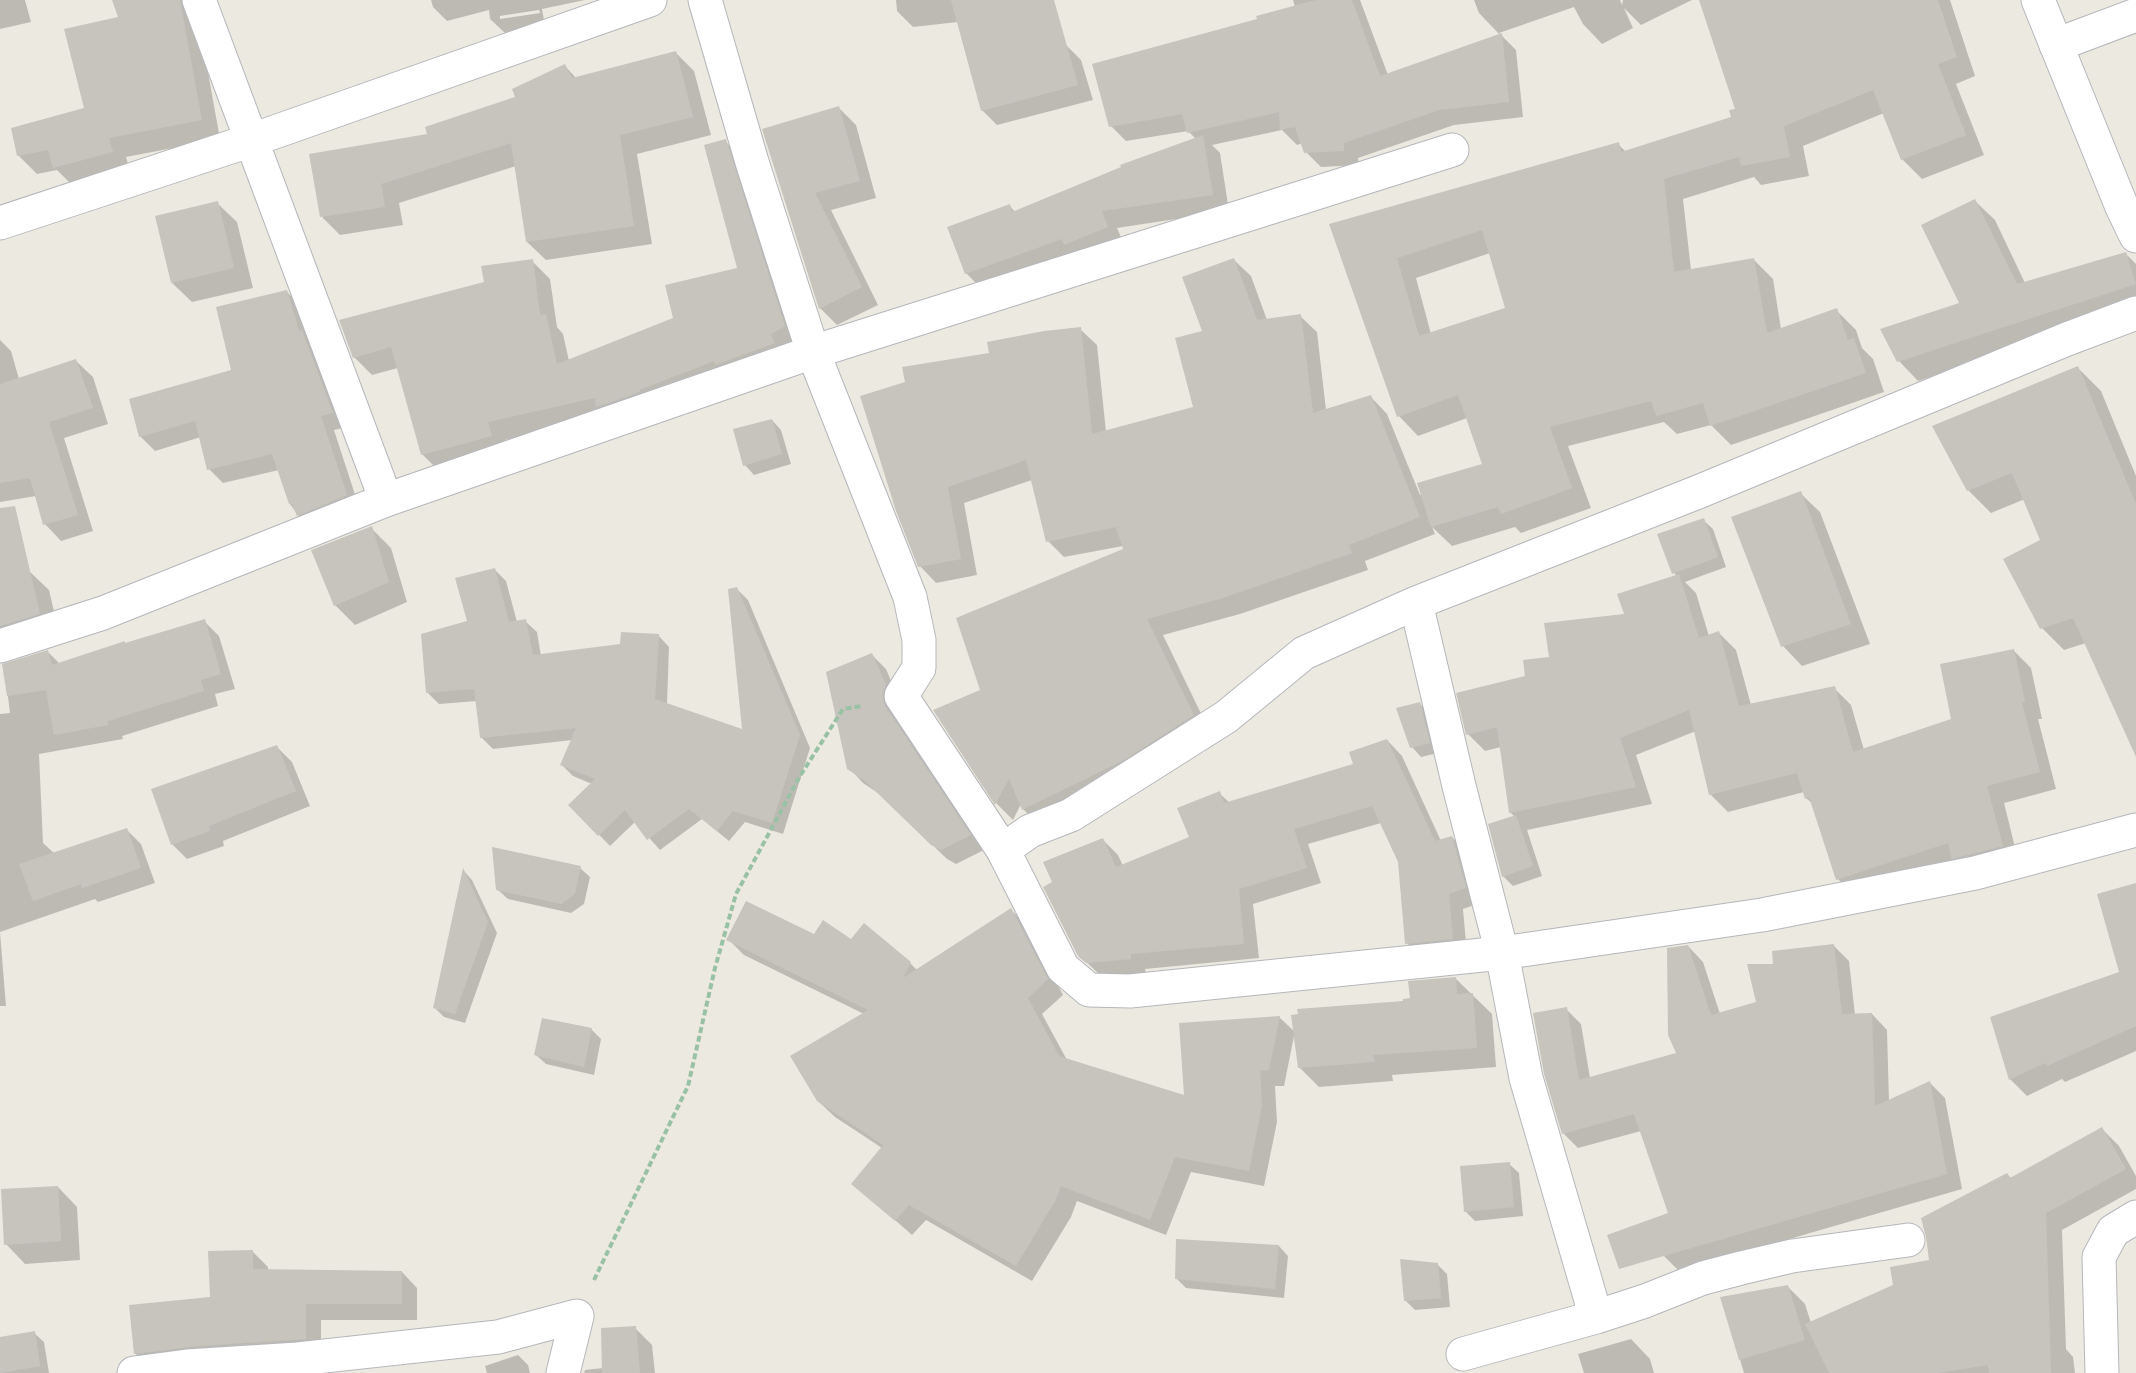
<!DOCTYPE html>
<html>
<head>
<meta charset="utf-8">
<style>
  body { margin:0 }
  canvas { display:block; background:#ece9e1 }
</style>
</head>
<body>
<canvas width="2136" height="1373"></canvas>
<script>
const ctx = document.querySelector('canvas').getContext('2d');
ctx.lineJoin = 'round';
function fill(path, color) {
  ctx.fillStyle = color;
  ctx.fill(path, 'evenodd');
}
function poly(rows) {
  const path = new Path2D();
  for (const r of rows) {
    path.moveTo(r[0], r[1]);
    for (let i = 2; i < r.length; i += 2) path.lineTo(r[i], r[i + 1]);
  }
  return path;
}
function strokePath(path, color, width, dash) {
  ctx.strokeStyle = color;
  ctx.lineWidth = width;
  ctx.lineCap = dash ? 'butt' : 'round';
  ctx.setLineDash(dash || []);
  ctx.stroke(path);
}
fill(poly([
  [0,0,25,0,31,22,0,29],
  [114,0,217,0,212,0,198,17,220,139,126,157,130,171,73,186,57,170,37,174,18,155,85,110,120,18],
  [431,0,585,0,542,9,545,26,505,33,490,19,489,10,447,21,433,7],
  [539,10,540,13,500,19,500,16],
  [896,0,1042,0,1065,44,1081,60,1093,100,997,125,982,110,958,22,913,27,897,11],
  [1293,0,1360,0,1388,75,1500,35,1479,13,1474,0,1620,0,1622,5,1623,0,1692,0,1641,25,1624,8,1633,28,1602,44,1583,24,1574,7,1499,33,1516,50,1523,117,1454,125,1358,158,1359,165,1321,167,1306,152,1303,143,1297,145,1282,130,1212,145,1220,153,1229,211,1117,228,1124,244,983,290,966,273,1010,206,1015,212,1196,139,1188,131,1126,141,1111,126,1258,20,1295,7],
  [1701,0,1950,0,1975,76,1956,84,1984,155,1922,179,1902,159,1884,113,1803,146,1809,176,1761,185,1754,177,1683,199,1691,270,1753,259,1773,279,1781,329,1836,310,1856,330,1862,348,1873,359,1884,392,1731,445,1711,425,1677,434,1664,422,1568,446,1591,508,1521,533,1515,527,1452,546,1432,527,1435,534,1365,561,1368,570,1240,614,1163,635,1210,732,1040,826,1023,809,1021,804,1013,820,997,804,935,711,982,691,1124,550,1123,546,1064,557,1048,541,1032,480,964,503,977,575,936,583,920,566,991,354,1080,329,1097,345,1106,432,1195,408,1204,332,1234,260,1251,276,1267,320,1300,316,1317,332,1326,410,1371,397,1387,414,1420,495,1484,465,1467,418,1418,436,1399,416,1331,225,1618,144,1626,152,1732,118,1737,110],
  [1490,253,1506,309,1431,334,1416,278],
  [676,53,694,71,711,135,637,154,652,244,546,260,527,242,516,166,399,203,403,225,340,235,322,217,429,135,517,98,565,66,577,79],
  [839,108,856,125,876,198,831,210,878,305,837,325,820,308,764,130],
  [725,141,743,159,802,345,608,417,505,440,509,453,440,472,422,454,398,368,372,375,354,357,485,283,532,261,550,279,557,327,563,334,569,361,675,319,739,269],
  [1975,201,1995,220,2025,283,2125,253,2136,264,2136,310,1918,381,1899,361,1961,304],
  [217,203,237,222,253,288,192,302,172,283],
  [287,292,301,306,347,427,334,430,360,510,312,529,298,515,290,504,279,470,223,483,209,469,201,437,155,451,140,436,233,371],
  [0,340,11,351,19,379,76,361,93,377,108,424,64,438,93,531,61,541,45,524,36,496,0,502],
  [2078,368,2101,391,2136,476,2136,737,2086,643,2064,650,2042,628,2042,541,2025,499,1991,513,1968,490],
  [772,420,781,430,791,464,754,475,745,465],
  [1800,493,1820,512,1870,644,1802,666,1783,646],
  [1703,520,1713,529,1726,567,1685,582,1696,593,1709,636,1719,633,1736,650,1751,705,1834,688,1851,705,1864,750,1953,720,2014,651,2031,668,2042,719,2038,719,2056,789,2004,803,2019,863,1855,896,1838,879,1814,805,1806,798,1804,792,1728,812,1710,794,1696,731,1636,755,1652,804,1527,830,1542,876,1513,886,1503,876,1515,817,1510,812,1501,747,1485,751,1468,734,1527,677,1550,658,1626,615,1677,576,1674,573],
  [371,528,391,548,407,602,355,625,335,605],
  [495,570,506,581,517,622,525,621,537,632,541,656,621,645,658,635,669,647,667,704,744,731,737,589,748,600,810,748,783,834,745,822,729,841,702,819,660,850,635,822,610,846,570,805,592,784,573,776,562,765,572,740,493,749,481,737,477,701,439,704,428,693,468,622],
  [29,571,49,590,59,633,0,636,0,577],
  [204,621,219,636,235,689,215,694,218,706,122,736,123,739,39,754,43,843,55,854,126,829,141,844,155,883,98,902,95,899,0,932,6,1006,0,1006,0,714,10,713,4,665,48,652,60,664],
  [872,655,886,669,899,700,984,850,956,864,947,859,881,795,863,783,849,768],
  [1420,704,1429,713,1438,753,1421,757,1412,747],
  [1387,740,1402,756,1441,841,1452,837,1467,852,1480,903,1463,909,1467,954,1422,958,1407,943,1400,862,1381,823,1308,844,1321,883,1253,904,1259,958,1145,969,1146,973,1102,977,1079,955,1103,840,1118,855,1123,866,1191,837,1219,793,1230,803,1355,765],
  [277,747,292,762,310,806,223,841,224,846,187,859,172,844],
  [580,868,590,877,584,904,571,913,508,899,498,890],
  [464,871,472,880,497,933,465,1023,444,1017,434,1007],
  [2136,884,2136,1051,2065,1082,2062,1079,2027,1096,2010,1079,2121,973],
  [1011,910,1027,925,1063,995,1042,1014,1067,1060,1185,1097,1279,1017,1295,1032,1405,1003,1455,978,1492,1014,1496,1067,1392,1075,1393,1081,1319,1087,1299,1067,1294,1036,1284,1086,1275,1086,1277,1122,1264,1186,1191,1172,1166,1235,1077,1201,1071,1217,1032,1281,926,1220,912,1235,853,1183,882,1148,835,1117,818,1101,864,1014,744,955,728,939,814,936,851,941,910,963,917,970],
  [1688,946,1703,962,1720,1014,1758,1003,1775,966,1834,946,1849,961,1855,1015,1872,1014,1887,1030,1889,1102,1930,1083,1945,1098,1962,1189,1679,1271,1664,1256,1670,1214,1641,1131,1578,1148,1563,1133,1566,1009,1581,1024,1590,1078,1678,1054],
  [591,1029,601,1039,594,1075,546,1064,536,1055],
  [2102,1129,2119,1146,2136,1176,2136,1189,2062,1230,2066,1349,2073,1357,2075,1373,1744,1373,1722,1299,1788,1287,1805,1304,1811,1323,1895,1286,1931,1261,2007,1174,2012,1179],
  [1509,1164,1519,1173,1523,1216,1475,1221,1465,1211],
  [58,1187,77,1207,80,1260,25,1264,6,1244],
  [1279,1246,1288,1256,1284,1298,1186,1288,1176,1278],
  [252,1251,268,1267,268,1270,402,1272,417,1288,417,1320,321,1320,321,1354,151,1369,135,1353,211,1298],
  [1437,1264,1447,1274,1450,1307,1415,1310,1405,1300],
  [635,1328,652,1345,655,1373,584,1373,585,1370,603,1368],
  [34,1333,44,1342,49,1373,0,1373,0,1338],
  [1631,1339,1650,1359,1654,1373,1584,1373,1578,1354],
  [518,1355,528,1365,530,1373,487,1373,485,1366]
]), '#0003');
fill(poly([
  [112,0,180,0,202,120,109,138,113,152,53,168,48,150,17,156,11,128,84,108,64,29,118,17],
  [951,0,1054,0,1078,85,981,111],
  [1316,0,1352,0,1380,76,1502,33,1509,102,1439,110,1344,143,1344,151,1304,153,1295,127,1280,130,1279,112,1187,133,1182,114,1109,127,1092,64,1257,19,1256,16],
  [1699,0,1938,0,1957,57,1938,64,1966,135,1901,160,1873,90,1784,126,1790,157,1741,166,1739,157,1664,179,1674,272,1754,258,1767,333,1837,308,1848,340,1854,338,1866,373,1710,426,1703,403,1656,416,1651,401,1550,427,1572,488,1501,514,1498,507,1431,527,1417,483,1482,464,1458,395,1397,417,1329,224,1619,142,1621,152,1731,117,1729,110,1735,109],
  [1482,230,1505,308,1419,336,1397,258],
  [676,51,693,117,620,135,634,226,526,242,511,143,381,184,385,207,320,217,309,154,427,134,425,127,515,97,512,89,565,64,572,78],
  [839,106,860,181,815,193,862,287,819,309,762,129],
  [1203,135,1213,195,1102,211,1108,227,1064,245,1062,239,965,274,947,227,1010,204,1012,212,1121,167,1120,165],
  [726,139,785,326,771,334,775,343,715,365,714,361,639,390,640,392,596,407,595,398,488,422,492,436,421,455,391,347,353,358,339,320,484,282,481,266,533,259,540,315,546,314,557,364,673,318,665,285,737,268,704,145],
  [1975,199,2017,284,2126,252,2136,284,1897,362,1880,329,1959,303,1921,225],
  [218,201,234,268,171,283,155,216],
  [1234,258,1257,320,1301,314,1313,413,1371,395,1420,517,1349,545,1352,553,1223,598,1147,619,1194,715,1124,760,1022,810,1009,779,995,805,933,710,980,690,956,618,1123,549,1116,527,1046,542,1026,460,948,487,961,559,918,567,896,511,860,396,905,382,902,367,989,353,987,342,1044,331,1081,327,1092,434,1193,407,1175,338,1202,331,1182,277],
  [287,290,299,331,302,330,333,413,321,416,347,495,297,516,292,504,289,504,272,454,207,470,195,421,139,437,129,399,231,370,216,307],
  [76,359,93,408,49,422,78,515,43,525,30,478,0,483,0,384],
  [2078,366,2136,504,2136,757,2073,618,2040,629,2003,559,2040,540,2012,473,1967,491,1932,426],
  [772,419,782,454,743,466,733,429],
  [1801,491,1851,624,1781,647,1731,517],
  [15,506,40,614,0,626,0,508],
  [1704,518,1718,557,1672,574,1657,534],
  [372,526,389,582,334,606,311,550],
  [495,568,509,622,526,619,533,655,620,644,621,632,659,634,655,699,742,729,728,589,737,587,800,735,772,823,733,811,717,831,689,809,647,840,625,810,598,836,568,805,595,779,560,765,576,728,480,738,474,689,426,693,421,634,467,621,455,578],
  [1679,574,1699,638,1719,631,1739,706,1835,686,1853,752,1951,719,1940,664,2014,649,2025,702,2022,703,2040,772,1987,786,2003,846,1952,859,1948,843,1836,880,1809,797,1805,799,1797,773,1709,795,1689,710,1620,738,1636,787,1509,813,1497,727,1466,735,1456,693,1525,676,1523,660,1549,657,1544,623,1624,614,1617,594],
  [205,619,221,674,201,680,204,691,108,721,108,725,54,735,46,690,7,696,2,664,48,650,52,665,125,641,125,643],
  [872,653,886,685,882,695,885,706,971,835,941,850,931,845,865,781,847,769,826,672],
  [1420,702,1430,743,1410,748,1396,708],
  [1387,739,1435,841,1452,836,1466,888,1449,894,1453,939,1405,944,1398,862,1372,806,1294,829,1307,868,1239,889,1244,944,1131,954,1131,959,1086,963,1078,956,1043,887,1052,882,1043,862,1103,838,1116,867,1189,837,1177,808,1220,791,1224,803,1353,764,1349,752],
  [277,745,296,791,209,826,210,831,171,845,151,789],
  [1516,815,1533,866,1502,877,1488,824],
  [127,828,141,868,82,888,81,884,33,901,19,864],
  [492,847,581,866,575,894,561,904,496,890],
  [463,868,488,922,455,1014,433,1008],
  [2136,883,2136,1026,2047,1066,2045,1063,2009,1080,1990,1017,2119,972,2097,894],
  [746,901,814,934,823,920,851,939,864,923,911,962,903,978,1011,908,1048,979,1028,998,1059,1056,1184,1095,1179,1023,1280,1016,1269,1070,1260,1071,1262,1106,1249,1171,1175,1157,1150,1220,1061,1186,1055,1201,1016,1266,909,1205,895,1221,851,1184,883,1145,817,1101,790,1056,868,1010,726,940],
  [1834,944,1842,1014,1872,1013,1875,1106,1930,1081,1947,1174,1619,1269,1607,1235,1668,1213,1634,1114,1562,1134,1544,1074,1533,1013,1567,1007,1579,1080,1676,1053,1668,1035,1667,948,1688,945,1711,1015,1756,1002,1747,964,1773,964,1772,951],
  [1456,977,1457,994,1473,993,1477,1048,1373,1055,1375,1062,1298,1068,1291,1015,1298,1014,1297,1009,1403,1001,1403,999,1410,998,1408,981],
  [542,1018,592,1028,584,1067,534,1055],
  [2102,1127,2126,1169,2046,1213,2051,1373,1989,1373,1988,1365,1938,1373,1829,1373,1805,1324,1893,1285,1890,1267,1929,1260,1926,1237,1921,1218,2007,1173,2010,1178],
  [1510,1162,1514,1207,1464,1212,1460,1166],
  [58,1186,61,1241,4,1245,1,1189],
  [1176,1239,1279,1245,1275,1289,1175,1279],
  [253,1250,253,1269,402,1271,402,1304,306,1304,306,1339,198,1346,134,1354,129,1305,210,1297,208,1251],
  [1400,1259,1438,1263,1441,1298,1404,1301],
  [1788,1285,1805,1340,1739,1360,1720,1297],
  [636,1326,640,1373,602,1373,601,1328],
  [35,1331,40,1366,0,1373,0,1337]
]), '#c7c4be');
const street = poly([
  [199,0,386,500],
  [705,0,752,162,813,352,910,597,919,640,919,668,901,696,1003,850],
  [2056,45,2136,15],
  [0,223,252,140,650,0],
  [2136,313,2067,339,1698,492,1416,603,1304,653,1226,717,1071,815,1030,831,1003,850,1063,968,1089,990,1130,991,1502,953,1762,915,1975,873,2136,830],
  [1416,603,1459,786,1502,953,1526,1078,1596,1317],
  [0,646,103,613,386,500,813,352,1452,150],
  [1463,1354,1596,1317,1645,1301,1703,1278,1741,1268,1792,1256,1908,1240],
  [134,1373,187,1366,298,1359,498,1337,577,1316,563,1373],
  [2102,1373,2099,1257,2113,1231,2136,1217]
]);
const secondary = poly([
  [2038,0,2122,207,2136,236]
]);
strokePath(street, '#b4b7bb', 35);
strokePath(secondary, '#b3b6bb', 35);
strokePath(poly([
  [594,1280,688,1086,715,968,736,894,800,776,843,709,862,706]
]), '#99c2a5', 4, [6, 3]);
strokePath(street, '#fff', 33);
strokePath(secondary, '#fff', 33);
</script>
</body>
</html>
